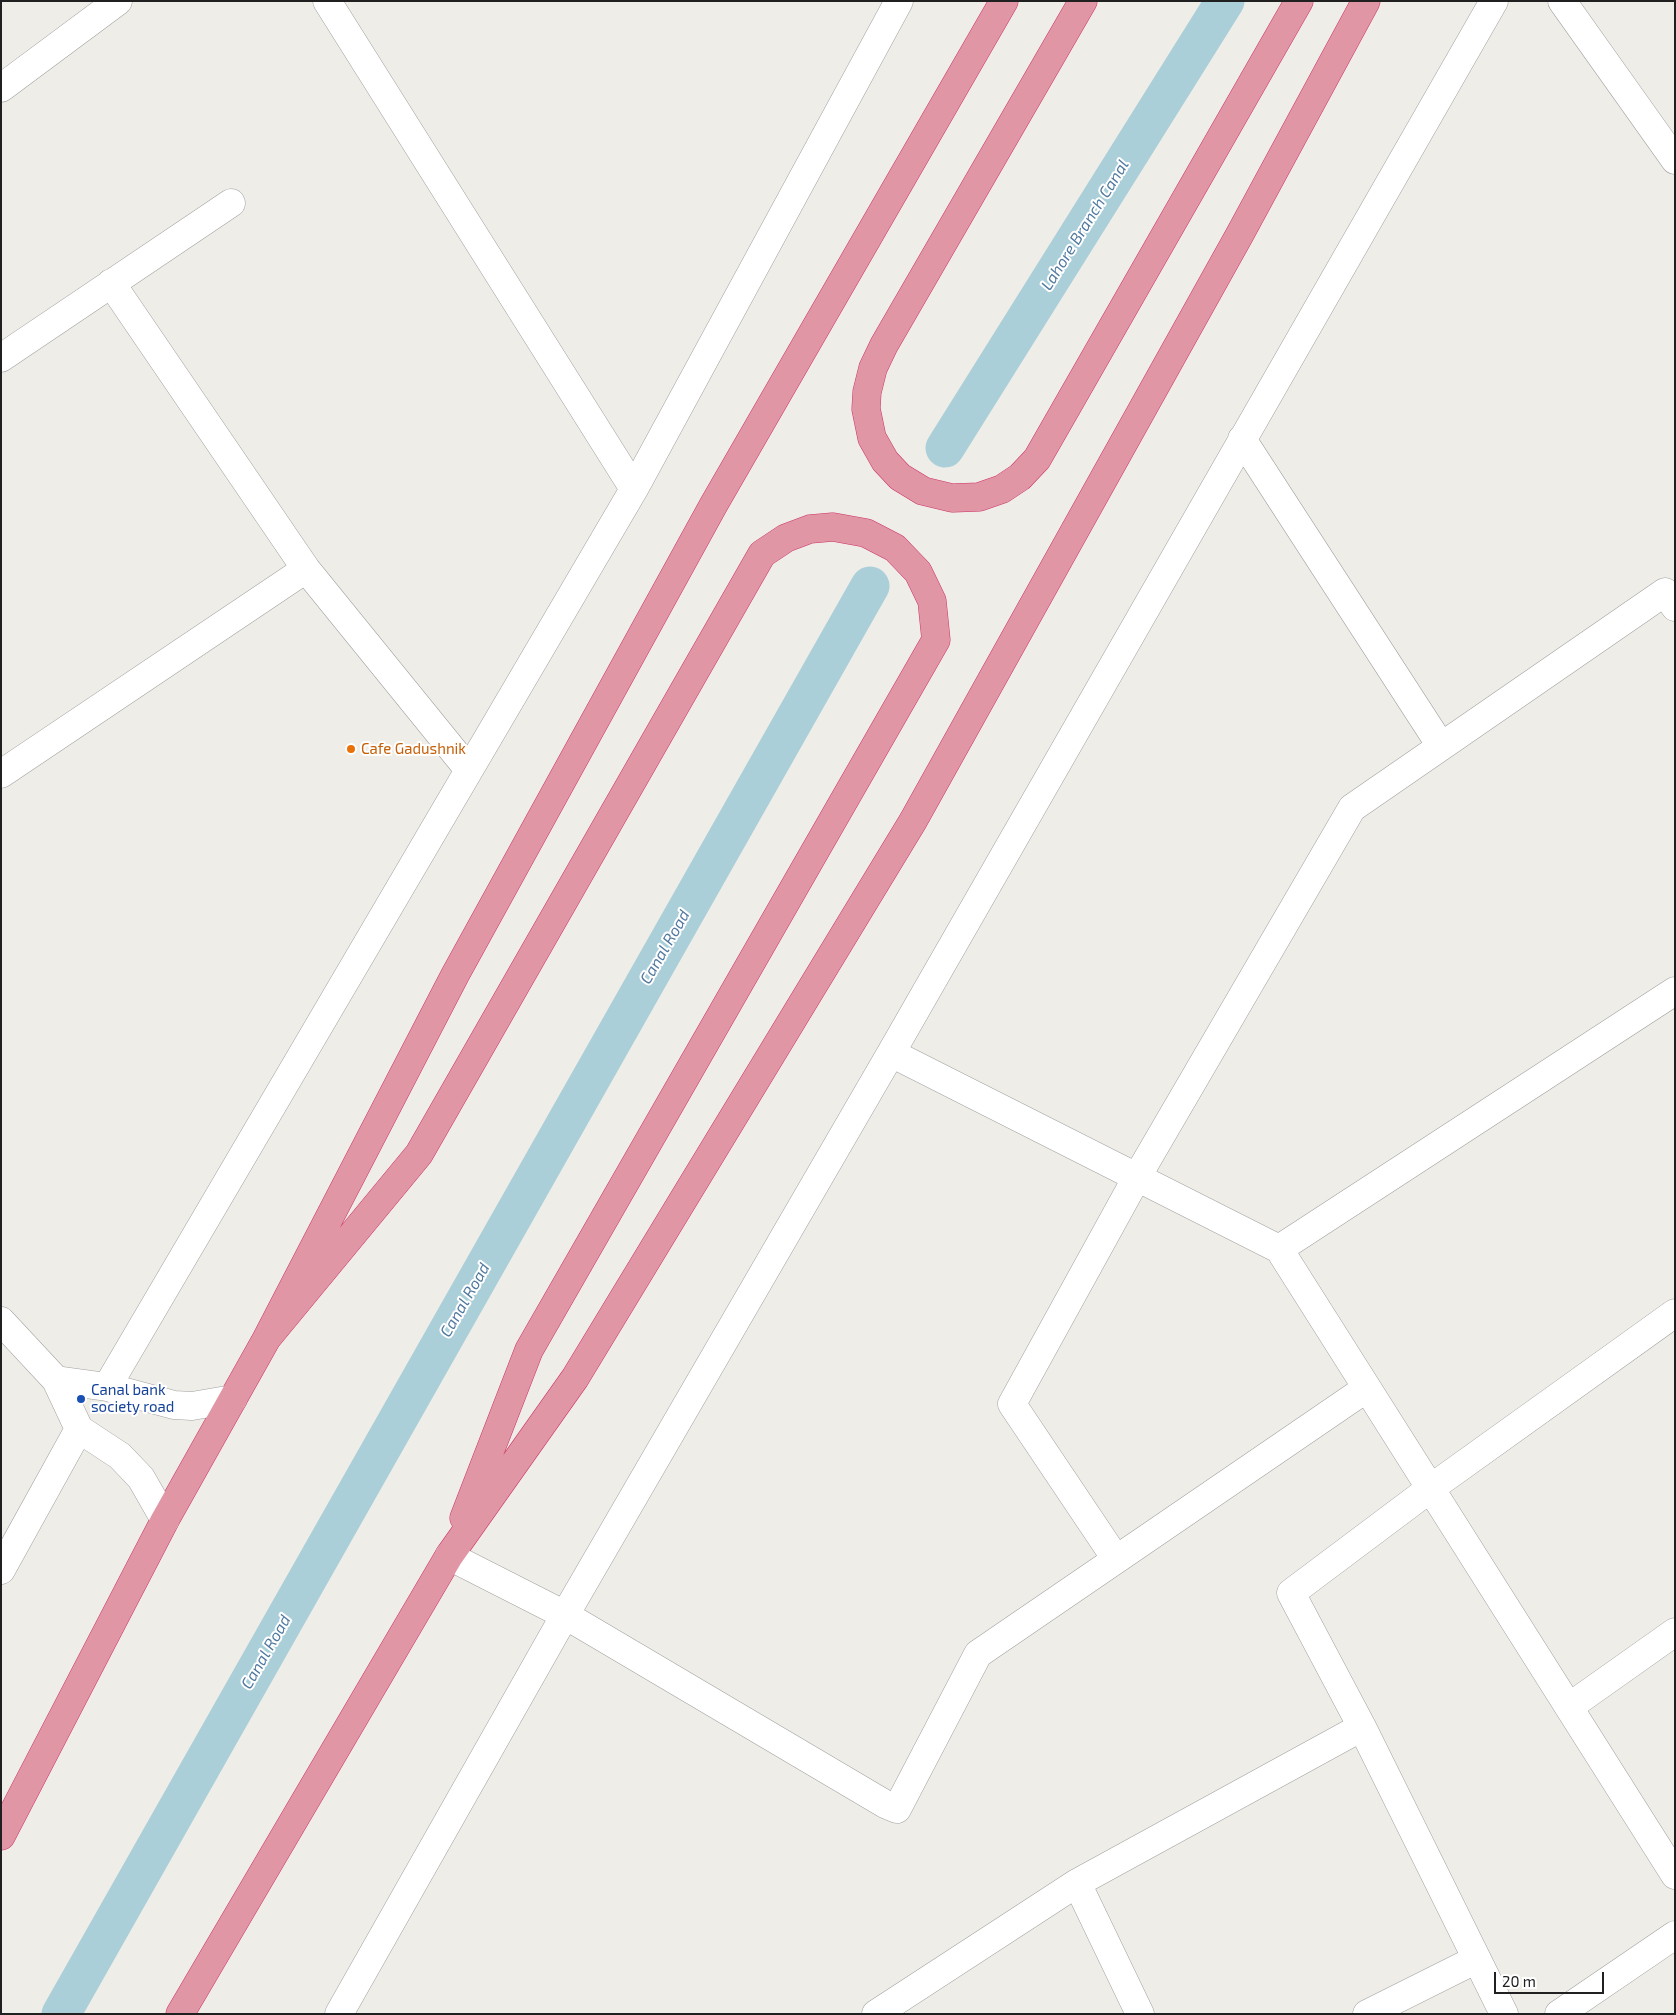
<!DOCTYPE html>
<html>
<head>
<meta charset="utf-8">
<style>
  body { margin:0 }
  #map { position:relative; width:1676px; height:2015px; overflow:hidden; background:#efede7; font-family:"Exo 2",sans-serif }
  canvas { display:block }
  .frame { position:absolute; inset:0; border:2px solid #202020; pointer-events:none }
  .scale { position:absolute; left:1494px; top:1972px; width:110px; height:22px; box-sizing:border-box; border:2px solid #202020; border-top:0; padding-left:6px; font-size:15px; line-height:18px; white-space:nowrap; color:#202020; -webkit-text-stroke:4px #fff; paint-order:stroke }
</style>
</head>
<body>
<div id="map">
<canvas width="1676" height="2015"></canvas>
<div class="frame"></div>
<div class="scale">20 m</div>
</div>
<script>
const ctx = document.querySelector('canvas').getContext('2d');
ctx.lineJoin = 'round';
function poly(rows) {
  const path = new Path2D();
  for (const r of rows) {
    path.moveTo(r[0], r[1]);
    for (let i = 2; i < r.length; i += 2) path.lineTo(r[i], r[i + 1]);
  }
  return path;
}
function strokePath(path, color, width, dash) {
  ctx.strokeStyle = color;
  ctx.lineWidth = width;
  ctx.lineCap = dash ? 'butt' : 'round';
  ctx.setLineDash(dash || []);
  ctx.stroke(path);
}
function label(font, color, halo, rows, align = 'center') {
  ctx.font = font + ' "Exo 2",sans-serif';
  ctx.lineWidth = 4;
  ctx.setLineDash([]);
  ctx.textBaseline = 'middle';
  ctx.strokeStyle = halo;
  ctx.fillStyle = color;
  for (const [text, x, y, turn = 0] of rows) {
    ctx.save();
    ctx.translate(x, y);
    ctx.rotate((+turn || 0) * Math.PI / 180);
    ctx.textAlign = isNaN(turn) ? turn : align;
    if (halo) ctx.strokeText(text, 0, 0);
    ctx.fillText(text, 0, 0);
    ctx.restore();
  }
}
strokePath(poly([
  [945,448,1225,1],
  [61,2014,870,586]
]), '#abcfd9', 39);
const minor = poly([
  [327,1,634,489],
  [1562,1,1675,160],
  [1,88,118,1],
  [111,283,306,569,469,770],
  [1,358,231,203],
  [1242,439,1441,746],
  [1,774,306,569],
  [891,1053,1279,1249,1367,1388],
  [1279,1249,1675,991],
  [1,1321,56,1380,79,1429,120,1456,141,1478,165,1520],
  [56,1380,107,1387,174,1405,192,1406,233,1399],
  [107,1387,634,489,899,1],
  [449,1556,565,1615,885,1804,897,1809,978,1654,1367,1388,1675,1875],
  [1116,1559,1012,1404,1137,1177,1352,808,1665,592,1675,607],
  [1,1570,79,1429],
  [1569,1707,1675,1632],
  [1077,1883,1140,2014],
  [339,2014,565,1615,891,1053,1494,1],
  [876,2014,1077,1883,1362,1727],
  [1367,2014,1477,1959],
  [1504,2014,1362,1727,1291,1593,1431,1488,1675,1313],
  [1559,2014,1675,1935]
]);
const highway = poly([
  [1083,1,884,345,873,368,867,392,866,409,872,438,885,461,900,477,923,491,952,498,979,497,1002,489,1020,477,1037,459,1299,1],
  [267,1338,419,1154,762,554,786,538,810,529,833,527,866,533,895,548,918,572,932,601,936,640,529,1350,464,1518],
  [1,1836,165,1520,267,1338,455,975,714,504,1004,1],
  [180,2014,449,1556,575,1378,913,821,1240,234,1366,1]
]);
strokePath(minor, '#a1a1a1', 29);
strokePath(highway, '#cc3569', 29);
strokePath(minor, '#fff', 28);
strokePath(highway, '#e096a4', 28);
for (const [x, y, r, color] of [
  [351,749,5,"#e8710a"],
  [81,1399,5,"#1a4fb4"]
]) {
  const dot = new Path2D();
  dot.arc(x, y, r, 0, 2 * Math.PI);
  ctx.fillStyle = color;
  ctx.fill(dot);
  strokePath(dot, '#fff', 2);
}
label('15px', '#c56008', '#fff', [
  ["Cafe Gadushnik",361,749]
], 'left');
label('15px', '#164399', '#fff', [
  ["Canal bank",91,1390],
  ["society road",91,1407]
], 'left');
label('italic 16px', '#5179a0', '#fff', [
  ["Lahore Branch Canal",1085,225,-58],
  ["Canal Road",665,947,-60],
  ["Canal Road",465,1300,-60],
  ["Canal Road",266,1652,-60]
]);
</script>
</body>
</html>
